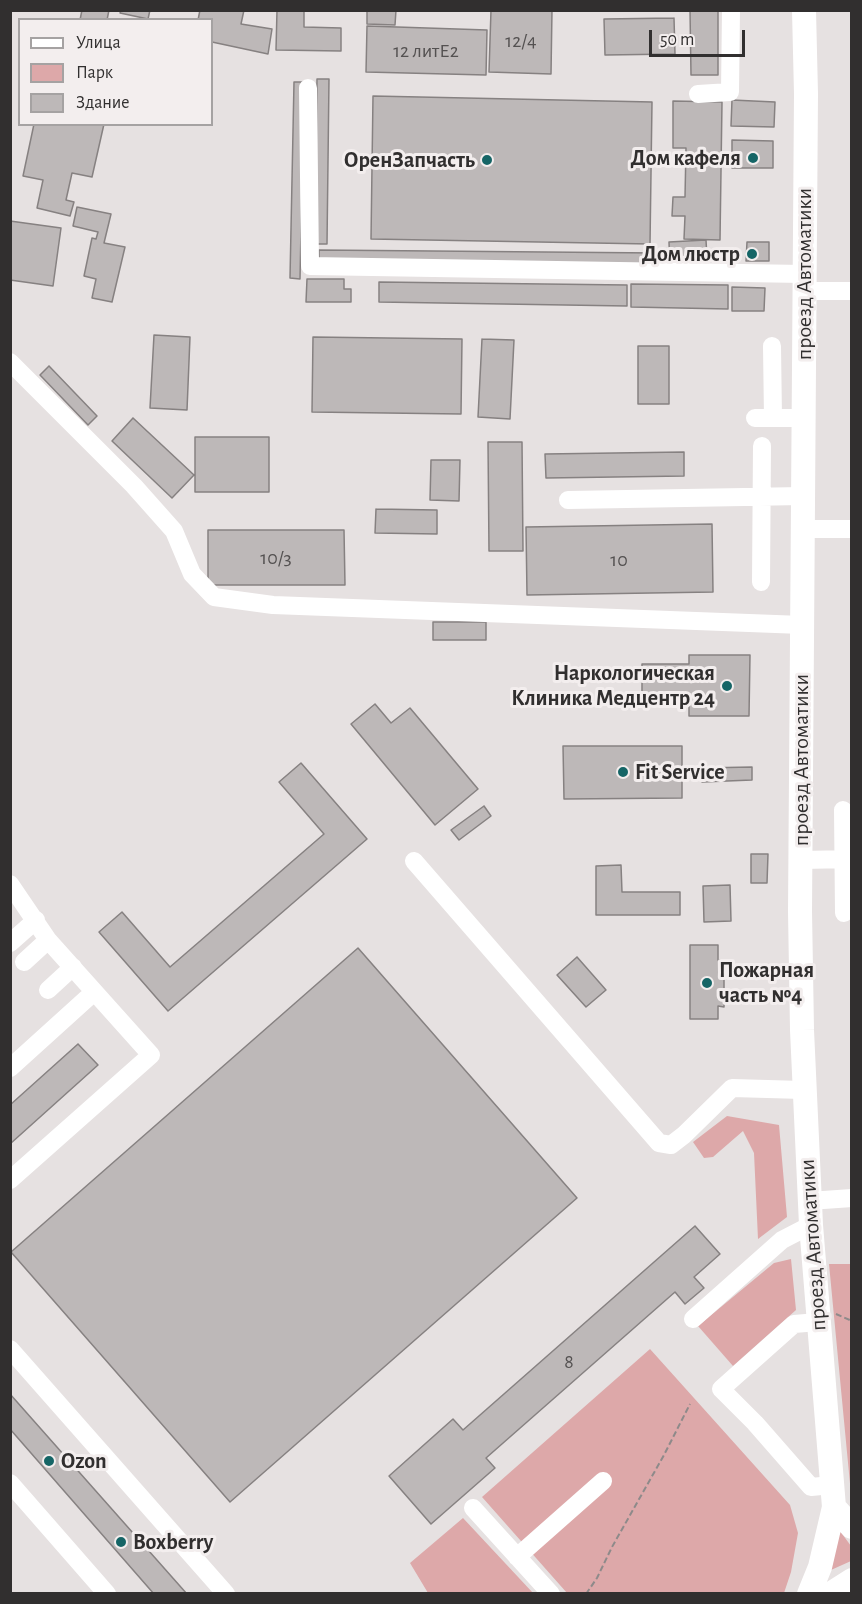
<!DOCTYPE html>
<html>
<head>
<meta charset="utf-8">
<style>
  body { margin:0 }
  #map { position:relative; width:862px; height:1604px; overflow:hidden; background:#e6e1e1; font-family:"Alegreya Sans",sans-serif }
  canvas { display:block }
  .frame { position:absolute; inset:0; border:12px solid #312f2f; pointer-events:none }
  .legend { position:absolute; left:18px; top:18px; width:195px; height:108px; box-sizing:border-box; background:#f3eeee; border:2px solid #a5a2a2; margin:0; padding:8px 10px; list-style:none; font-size:18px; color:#312f2f }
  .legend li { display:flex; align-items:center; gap:12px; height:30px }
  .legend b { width:30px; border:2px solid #a5a2a2 }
  .scale { position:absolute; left:649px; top:30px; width:96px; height:27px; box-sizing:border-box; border:3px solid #312f2f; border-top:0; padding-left:8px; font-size:18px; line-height:21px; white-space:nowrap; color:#312f2f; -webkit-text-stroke:4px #f3eeee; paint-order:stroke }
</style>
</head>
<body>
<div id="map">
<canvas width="862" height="1604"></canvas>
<div class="frame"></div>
<ul class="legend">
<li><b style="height:8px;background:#fff"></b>Улица</li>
<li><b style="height:16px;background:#dda8a9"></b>Парк</li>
<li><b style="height:16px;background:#bdb8b8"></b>Здание</li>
</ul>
<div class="scale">50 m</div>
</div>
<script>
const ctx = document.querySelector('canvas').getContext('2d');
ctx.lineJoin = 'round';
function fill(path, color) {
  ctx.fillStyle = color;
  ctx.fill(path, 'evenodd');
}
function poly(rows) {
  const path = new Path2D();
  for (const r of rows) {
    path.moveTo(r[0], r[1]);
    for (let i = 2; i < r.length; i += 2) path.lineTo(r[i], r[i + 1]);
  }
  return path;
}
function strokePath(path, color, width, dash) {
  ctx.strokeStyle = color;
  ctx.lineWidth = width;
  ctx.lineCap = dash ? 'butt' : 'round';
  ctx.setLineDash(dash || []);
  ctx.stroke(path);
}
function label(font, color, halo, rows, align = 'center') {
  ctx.font = font + ' "Alegreya Sans",sans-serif';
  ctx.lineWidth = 6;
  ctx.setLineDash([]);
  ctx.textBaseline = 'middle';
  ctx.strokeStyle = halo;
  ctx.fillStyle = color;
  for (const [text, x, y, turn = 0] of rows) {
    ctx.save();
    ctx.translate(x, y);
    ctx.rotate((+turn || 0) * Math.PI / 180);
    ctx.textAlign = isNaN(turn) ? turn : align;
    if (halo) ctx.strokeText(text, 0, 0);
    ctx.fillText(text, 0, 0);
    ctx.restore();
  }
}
fill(poly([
  [727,1116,779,1125,787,1217,758,1239,754,1153,743,1131,713,1157,704,1158,693,1142],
  [791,1259,796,1310,733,1366,698,1326,774,1263],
  [829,1264,851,1264,851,1494],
  [650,1349,790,1505,798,1533,791,1572,784,1593,567,1593,482,1497],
  [463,1518,533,1593,428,1593,410,1563],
  [840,1531,851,1546,851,1561,831,1570]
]), '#dda8a9');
const building = poly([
  [82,10,109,10,107,20,80,20,82,10],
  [121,10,150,10,148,19,120,13,121,10],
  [200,10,244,10,241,24,272,29,268,54,212,42,212,20,198,20,200,10],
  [277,10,304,10,304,27,341,28,341,51,276,50,277,10],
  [367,10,396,10,395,25,367,24,367,10],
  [491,10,552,10,551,74,489,72,491,10],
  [690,10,718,10,718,75,691,75,690,10],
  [674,18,675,54,605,55,604,19,674,18],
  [367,26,487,30,486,75,366,72,367,26],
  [317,79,329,79,327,244,315,244,317,79],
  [294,82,304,82,300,279,290,278,294,82],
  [373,96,652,102,650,244,371,239,373,96],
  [732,100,775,102,774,127,731,126,732,100],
  [673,101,722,102,720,240,684,239,685,216,672,216,673,197,685,197,686,148,673,148,673,101],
  [34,124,104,124,92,177,72,173,66,200,74,202,70,216,37,208,43,180,23,176,34,124],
  [732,140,773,141,773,168,732,168,732,140],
  [77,207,111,214,104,243,125,247,112,302,92,298,96,279,84,276,92,238,96,239,98,232,73,226,77,207],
  [10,221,61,228,53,286,10,280,10,221],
  [706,240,707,258,684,259,684,269,670,270,669,242,706,240],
  [747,242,769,242,769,261,746,261,747,242],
  [319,250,657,253,657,265,319,262,319,250],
  [307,279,344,279,344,289,351,289,351,302,306,302,307,279],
  [379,282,627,285,627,306,379,302,379,282],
  [631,284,728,285,728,309,631,307,631,284],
  [732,287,765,288,764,311,732,311,732,287],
  [154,335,190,337,187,410,150,408,154,335],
  [313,337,462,339,461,414,312,412,313,337],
  [482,339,514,340,510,419,478,417,482,339],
  [638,346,669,346,669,404,638,404,638,346],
  [49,366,97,416,88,425,40,375,49,366],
  [133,418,194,475,172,498,112,441,133,418],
  [195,437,269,437,269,492,195,492,195,437],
  [488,442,522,442,523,551,489,551,488,442],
  [684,452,684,476,546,478,545,454,684,452],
  [431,460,460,460,459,501,430,500,431,460],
  [376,509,437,510,437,534,375,533,376,509],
  [712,524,713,592,527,595,526,527,712,524],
  [208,530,344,530,345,585,208,585,208,530],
  [433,622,486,622,486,640,433,640,433,622],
  [689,655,750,655,749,716,689,716,689,706,642,705,642,664,689,664,689,655],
  [375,704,391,723,410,708,478,789,435,825,351,724,375,704],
  [563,746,682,746,682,798,564,799,563,746],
  [301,763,367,839,168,1011,99,932,122,912,170,967,324,834,279,782,301,763],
  [752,767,752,780,702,782,702,768,752,767],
  [484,806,491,816,459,840,451,830,484,806],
  [751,854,768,854,767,883,751,883,751,854],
  [621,865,622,892,680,892,680,915,596,915,596,866,621,865],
  [730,885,731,921,704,922,703,886,730,885],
  [690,945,718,945,718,960,724,960,724,1007,718,1006,718,1019,690,1019,690,945],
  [358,948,577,1198,230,1502,11,1252,358,948],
  [577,957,606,990,586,1007,557,975,577,957],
  [78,1044,98,1065,10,1144,10,1105,78,1044],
  [695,1226,720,1254,694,1277,704,1288,685,1304,675,1292,486,1458,495,1468,431,1524,389,1476,453,1419,463,1430,695,1226],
  [10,1394,187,1594,154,1594,10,1429,10,1394]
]);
fill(building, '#bdb8b8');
strokePath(building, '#868181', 1.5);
strokePath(poly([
  [836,1314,852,1321],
  [586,1594,597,1578,612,1547,664,1455,690,1404]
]), '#8e8a8a', 2, [6, 3]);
strokePath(poly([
  [308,88,310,266,804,274],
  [698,94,730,92,731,10],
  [804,291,852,291],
  [772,346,773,418],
  [10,362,134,486,174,531,192,574,214,597,273,605,802,625],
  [755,418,803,418],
  [568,500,803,496],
  [803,529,852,529],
  [761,582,762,446],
  [843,810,844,913],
  [801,860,852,859],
  [414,861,659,1143,671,1145,684,1135,732,1088,803,1090],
  [10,884,48,940,151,1055,10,1180],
  [10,943,36,920],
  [24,962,48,940],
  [48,990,73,967],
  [10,1068,94,992],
  [809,1201,852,1198],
  [693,1319,782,1240,811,1225],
  [818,1322,794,1324,721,1389,755,1423,811,1487,832,1485],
  [10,1349,226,1594],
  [10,1483,107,1594],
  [473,1508,551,1594],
  [517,1557,603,1481]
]), '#fff', 18);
strokePath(poly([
  [804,10,806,94,800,911,802,1030,811,1225,834,1507,820,1567,809,1594],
  [834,1507,852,1527],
  [830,1594,852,1580]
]), '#fff', 24);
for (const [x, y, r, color] of [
  [753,158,6,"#156566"],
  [487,160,6,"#156566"],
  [752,254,6,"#156566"],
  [727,686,6,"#156566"],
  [623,772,6,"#156566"],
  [707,983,6,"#156566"],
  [49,1461,6,"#156566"],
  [121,1542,6,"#156566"]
]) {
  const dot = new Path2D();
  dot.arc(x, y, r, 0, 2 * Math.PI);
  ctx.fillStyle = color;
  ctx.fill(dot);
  strokePath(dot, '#f3eeee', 2);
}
label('20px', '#545151', null, [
  ["12/4",521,41],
  ["12 литЕ2",426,51],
  ["10/3",276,558],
  ["10",619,560],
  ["8",569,1362]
]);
label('bold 22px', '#312f2f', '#f3eeee', [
  ["Дом кафеля",741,158],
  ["ОренЗапчасть",475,160],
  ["Дом люстр",740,254],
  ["Наркологическая",715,673],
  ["Клиника Медцентр 24",715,698],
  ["Fit Service",635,772,"left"],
  ["Пожарная",719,970,"left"],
  ["часть №4",719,995,"left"],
  ["Ozon",61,1461,"left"],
  ["Boxberry",133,1542,"left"]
], 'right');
label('22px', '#312f2f', '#f3eeee', [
  ["проезд Автоматики",804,274,-90],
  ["проезд Автоматики",801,760,-90],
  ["проезд Автоматики",813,1245,-94]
]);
</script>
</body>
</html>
